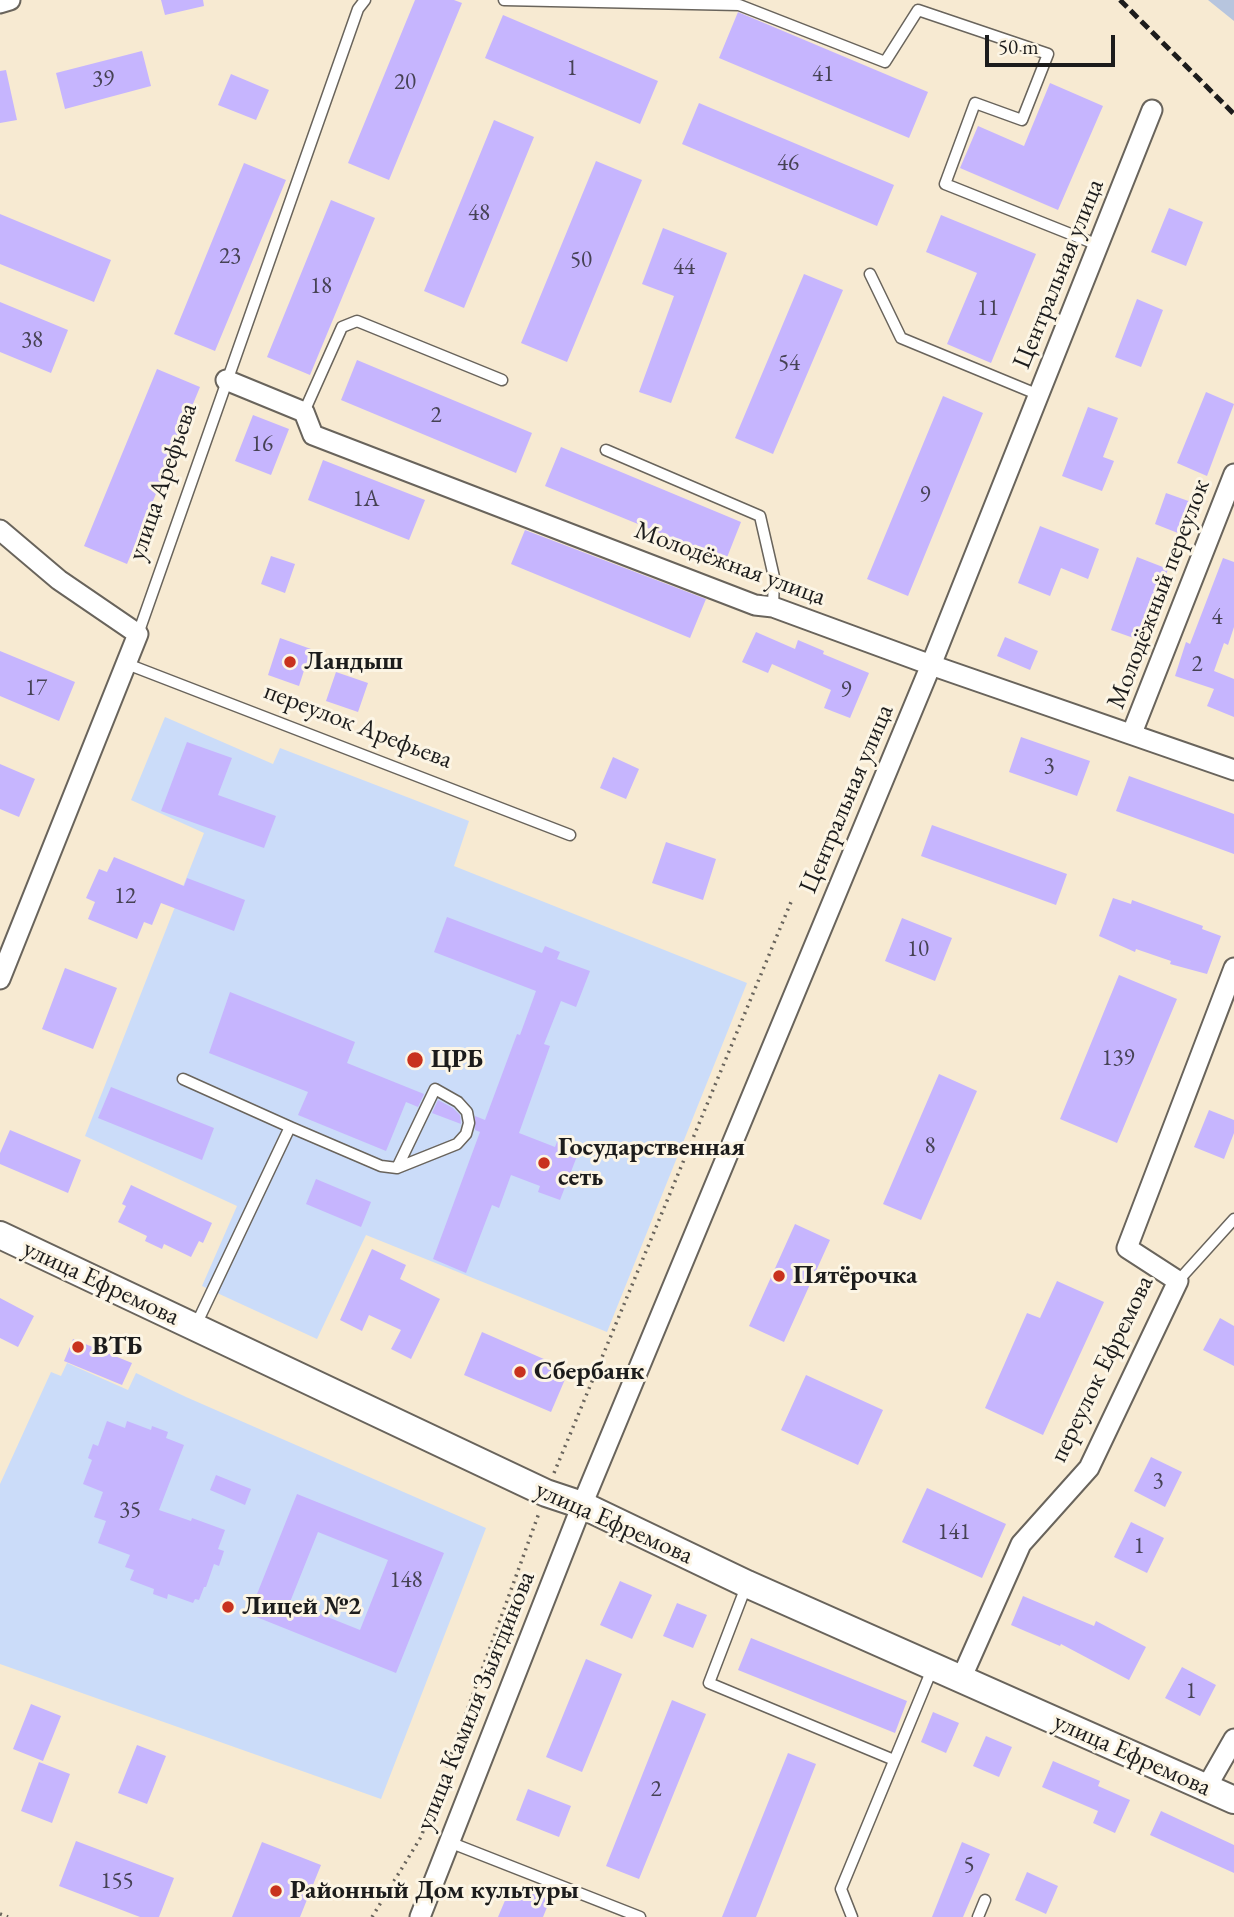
<!DOCTYPE html>
<html>
<head>
<meta charset="utf-8">
<style>
  body { margin:0 }
  #map { position:relative; width:1234px; height:1917px; overflow:hidden; background:#f7ead2; font-family:"EB Garamond",serif }
  canvas { display:block }
  .scale { position:absolute; left:985px; top:35px; width:130px; height:32px; box-sizing:border-box; border:4px solid #1c1c1c; border-top:0; padding-left:9px; font-size:21px; line-height:24px; white-space:nowrap; color:#1c1c1c; -webkit-text-stroke:5px #fcf5e5; paint-order:stroke }
</style>
</head>
<body>
<div id="map">
<canvas width="1234" height="1917"></canvas>
<div class="scale">50 m</div>
</div>
<script>
const ctx = document.querySelector('canvas').getContext('2d');
ctx.lineJoin = 'round';
function fill(path, color) {
  ctx.fillStyle = color;
  ctx.fill(path, 'evenodd');
}
function poly(rows) {
  const path = new Path2D();
  for (const r of rows) {
    path.moveTo(r[0], r[1]);
    for (let i = 2; i < r.length; i += 2) path.lineTo(r[i], r[i + 1]);
  }
  return path;
}
function strokePath(path, color, width, dash) {
  ctx.strokeStyle = color;
  ctx.lineWidth = width;
  ctx.lineCap = dash ? 'butt' : 'round';
  ctx.setLineDash(dash || []);
  ctx.stroke(path);
}
function label(font, color, halo, rows, align = 'center') {
  ctx.font = font + ' "EB Garamond",serif';
  ctx.lineWidth = 6;
  ctx.setLineDash([]);
  ctx.textBaseline = 'middle';
  ctx.strokeStyle = halo;
  ctx.fillStyle = color;
  for (const [text, x, y, turn = 0] of rows) {
    ctx.save();
    ctx.translate(x, y);
    ctx.rotate((+turn || 0) * Math.PI / 180);
    ctx.textAlign = isNaN(turn) ? turn : align;
    if (halo) ctx.strokeText(text, 0, 0);
    ctx.fillText(text, 0, 0);
    ctx.restore();
  }
}
fill(poly([
  [165,717,273,764,280,748,469,821,454,866,747,983,607,1332,366,1235,317,1339,202,1286,237,1206,85,1136,204,833,131,800],
  [67,1363,128,1390,136,1373,186,1397,486,1528,381,1799,0,1664,0,1484,51,1372,61,1376]
]), '#cbdcf9');
fill(poly([
  [1208,0,1234,0,1234,21]
]), '#b7c5de');
fill(poly([
  [161,0,203,0,204,6,165,15],
  [415,0,454,0,462,3,389,180,348,163],
  [738,12,928,92,909,138,719,58],
  [503,15,658,81,640,124,485,58],
  [142,51,151,86,65,109,56,73],
  [6,70,17,120,0,123,0,71],
  [231,74,269,90,256,120,218,105],
  [1050,83,1103,106,1058,210,960,168,978,126,1024,146],
  [699,103,894,185,877,226,682,144],
  [494,120,534,137,464,308,424,291],
  [596,161,642,180,567,362,521,343],
  [244,163,286,180,215,351,174,334],
  [331,200,375,218,310,375,267,357],
  [1169,208,1203,222,1186,266,1151,252],
  [0,214,111,260,94,302,0,264],
  [941,215,1036,254,991,363,947,344,977,273,926,252],
  [663,228,727,253,671,403,639,392,674,296,642,284],
  [804,274,843,290,773,454,735,438],
  [1137,299,1163,310,1141,367,1115,357],
  [0,302,68,330,51,373,0,352],
  [357,360,532,433,516,473,341,400],
  [157,369,200,387,127,564,84,546],
  [1206,392,1234,404,1207,476,1177,463],
  [943,396,983,413,908,596,867,579],
  [1088,407,1118,418,1103,457,1114,461,1102,491,1062,476],
  [253,415,289,429,271,475,235,461],
  [561,447,741,522,726,560,545,486],
  [323,460,425,500,409,540,308,500],
  [1166,493,1194,503,1183,535,1155,524],
  [1040,526,1099,549,1088,579,1061,568,1050,596,1018,583],
  [525,530,706,599,690,638,511,564],
  [271,556,295,564,285,593,261,584],
  [1137,557,1168,569,1142,641,1111,630],
  [1223,558,1234,562,1234,627,1228,645,1224,643,1214,671,1234,679,1234,717,1207,706,1214,689,1175,676,1186,642,1190,644],
  [756,632,795,649,798,640,824,651,823,654,869,673,850,718,824,708,831,690,772,664,768,673,742,662],
  [1005,637,1038,651,1030,670,997,656],
  [280,638,311,649,299,686,268,675],
  [0,651,75,682,59,721,0,696],
  [336,672,368,683,358,712,326,701],
  [1021,737,1090,761,1077,796,1009,772],
  [187,742,232,758,218,795,276,816,264,848,161,811],
  [613,757,639,769,626,799,600,788],
  [0,764,35,779,19,817,0,809],
  [1129,776,1234,814,1234,854,1116,811],
  [932,825,1067,874,1056,905,921,856],
  [666,842,716,859,703,900,652,883],
  [114,857,184,886,187,878,245,900,234,931,161,903,152,925,144,922,137,939,88,919,95,902,86,898,99,869,107,872],
  [1113,898,1131,904,1132,900,1203,926,1202,929,1221,936,1207,974,1170,964,1171,961,1136,949,1135,952,1099,936],
  [447,917,542,953,545,946,560,952,557,959,590,971,576,1007,561,1001,544,1044,550,1046,519,1133,555,1147,557,1142,579,1151,560,1200,538,1192,540,1186,511,1175,499,1208,492,1205,466,1273,433,1259,480,1132,475,1130,475,1116,485,1120,517,1034,520,1035,536,991,434,952],
  [902,918,952,938,935,981,885,961],
  [65,968,117,988,93,1049,42,1029],
  [1119,975,1177,999,1117,1143,1060,1119],
  [230,992,355,1042,347,1063,424,1094,418,1107,406,1102,386,1151,298,1115,308,1092,209,1053],
  [939,1074,977,1091,921,1220,883,1204],
  [111,1087,214,1128,202,1160,98,1118],
  [438,1100,453,1108,460,1115,461,1124,432,1113],
  [1209,1110,1234,1120,1234,1133,1224,1159,1194,1147],
  [10,1130,81,1160,68,1193,0,1164,0,1153],
  [316,1179,371,1202,361,1227,306,1204],
  [131,1185,212,1223,203,1243,199,1241,191,1257,164,1244,162,1249,145,1241,147,1236,118,1222,126,1206,122,1204],
  [795,1224,830,1240,784,1342,749,1326],
  [372,1249,406,1265,400,1279,440,1299,411,1359,391,1349,401,1330,369,1315,362,1331,340,1320],
  [1057,1281,1104,1302,1043,1435,985,1408,1027,1313,1040,1318],
  [0,1298,34,1316,18,1347,0,1338],
  [1220,1318,1234,1326,1234,1366,1203,1350],
  [482,1332,569,1370,551,1412,464,1375],
  [73,1339,132,1363,122,1385,64,1361],
  [806,1375,883,1410,858,1465,781,1430],
  [107,1421,125,1428,127,1421,151,1430,152,1426,168,1432,166,1438,184,1445,159,1510,191,1521,192,1518,225,1530,218,1549,224,1551,219,1566,214,1564,206,1587,204,1587,199,1600,195,1599,193,1603,168,1594,167,1599,153,1594,154,1589,130,1580,134,1570,125,1567,130,1555,98,1543,106,1521,94,1517,103,1492,83,1484,92,1460,88,1458,93,1444,98,1446],
  [1151,1457,1182,1472,1165,1507,1134,1491],
  [216,1475,251,1489,245,1505,210,1490],
  [927,1488,1006,1524,982,1578,902,1542],
  [297,1494,444,1553,396,1673,249,1614],
  [318,1532,388,1560,360,1630,290,1602],
  [1131,1522,1164,1538,1147,1573,1114,1557],
  [620,1581,652,1595,632,1639,600,1625],
  [1023,1596,1094,1626,1096,1621,1146,1647,1129,1680,1061,1644,1060,1646,1011,1625],
  [677,1603,707,1615,693,1648,663,1636],
  [751,1638,907,1701,895,1733,738,1670],
  [586,1659,622,1674,582,1772,546,1757],
  [1182,1667,1216,1685,1200,1716,1165,1698],
  [672,1700,706,1714,639,1879,606,1866],
  [31,1704,61,1716,43,1761,13,1749],
  [933,1712,959,1723,946,1753,921,1742],
  [986,1736,1012,1747,999,1777,973,1766],
  [137,1745,166,1756,147,1804,118,1793],
  [788,1753,816,1764,756,1917,722,1917],
  [1053,1761,1100,1781,1098,1786,1130,1800,1115,1833,1093,1823,1098,1811,1042,1787],
  [39,1762,70,1774,52,1823,21,1811],
  [528,1789,571,1806,559,1837,516,1820],
  [1161,1811,1234,1845,1234,1873,1150,1835],
  [76,1841,174,1878,159,1917,140,1917,59,1886],
  [262,1842,321,1865,300,1917,232,1917],
  [962,1842,990,1854,963,1917,932,1917],
  [1027,1872,1058,1886,1046,1914,1015,1900],
  [512,1884,550,1900,543,1917,498,1917]
]), '#c6b5fe');
const lane = poly([
  [504,0,739,5,885,62,918,10,1048,54,1022,120,975,103,945,184,1098,245],
  [870,274,901,338,1039,395],
  [304,412,342,327,357,321,502,380],
  [606,450,760,516,774,577,773,607],
  [138,634,358,9,365,0],
  [127,664,570,835],
  [183,1079,290,1127],
  [1178,1281,1234,1219],
  [195,1327,290,1127,381,1166,397,1168,457,1144,466,1134,469,1123,467,1112,458,1102,435,1089,397,1168],
  [747,1584,709,1683,894,1760],
  [449,1842,640,1917],
  [852,1917,841,1889,933,1667],
  [978,1917,985,1900]
]);
const street = poly([
  [0,3,10,0],
  [226,380,304,412,313,435,755,605,773,607,931,665,1234,770],
  [0,530,59,580,138,634,0,979],
  [1132,733,1234,474],
  [961,1679,1021,1544,1089,1468,1178,1281,1127,1248,1234,968],
  [1206,1788,1234,1739],
  [420,1917,582,1505,931,665,1152,110]
]);
const secondary = poly([
  [0,1235,546,1493,582,1505,747,1584,1234,1800]
]);
strokePath(lane, '#69645c', 13);
strokePath(street, '#69645c', 23);
strokePath(secondary, '#69645c', 30);
strokePath(poly([
  [554,1473,791,902],
  [0,1914,8,1917],
  [372,1917,421,1837,539,1513]
]), '#69645c', 3.5, [2, 5]);
strokePath(lane, '#fff', 10);
strokePath(street, '#fff', 19);
strokePath(secondary, '#fff', 26);
strokePath(poly([
  [1120,0,1234,114]
]), '#1c1c1c', 5, [10, 5]);
for (const [x, y, r, color] of [
  [290,662,7,"#c8321e"],
  [415,1060,9,"#c8321e"],
  [544,1163,7,"#c8321e"],
  [779,1276,7,"#c8321e"],
  [78,1347,7,"#c8321e"],
  [520,1372,7,"#c8321e"],
  [228,1607,7,"#c8321e"],
  [276,1891,7,"#c8321e"]
]) {
  const dot = new Path2D();
  dot.arc(x, y, r, 0, 2 * Math.PI);
  ctx.fillStyle = color;
  ctx.fill(dot);
  strokePath(dot, '#fcf5e5', 2.5);
}
label('23px', '#464254', null, [
  ["1",572,69],
  ["41",823,75],
  ["39",103,80],
  ["20",405,83],
  ["46",788,164],
  ["48",479,214],
  ["23",230,257],
  ["50",581,261],
  ["44",684,268],
  ["18",321,287],
  ["11",988,309],
  ["38",32,341],
  ["54",789,364],
  ["2",436,416],
  ["16",262,445],
  ["9",925,496],
  ["1А",366,500],
  ["4",1217,618],
  ["2",1197,665],
  ["17",36,689],
  ["9",846,691],
  ["3",1049,767],
  ["12",125,897],
  ["10",918,950],
  ["139",1118,1059],
  ["8",930,1147],
  ["3",1158,1482],
  ["35",130,1511],
  ["141",954,1533],
  ["1",1139,1547],
  ["148",406,1581],
  ["1",1191,1692],
  ["2",656,1790],
  ["5",969,1866],
  ["155",117,1882]
]);
label('26px', '#1c1c1c', '#fcf5e5', [
  ["Центральная улица",1059,274,-68],
  ["улица Арефьева",163,482,-71],
  ["Молодёжная улица",730,564,20],
  ["Молодёжный переулок",1159,594,-69],
  ["переулок Арефьева",358,726,21],
  ["Центральная улица",847,799,-67],
  ["улица Ефремова",101,1283,25],
  ["переулок Ефремова",1102,1369,-64],
  ["улица Ефремова",614,1523,24],
  ["улица Камиля Зыятдинова",476,1701,-68],
  ["улица Ефремова",1132,1755,24]
]);
label('bold 26px', '#1c1c1c', '#fcf5e5', [
  ["Ландыш",304,662],
  ["ЦРБ",431,1060],
  ["Государственная",558,1148],
  ["сеть",558,1178],
  ["Пятёрочка",793,1276],
  ["ВТБ",92,1347],
  ["Сбербанк",534,1372],
  ["Лицей №2",242,1607],
  ["Районный Дом культуры",290,1891]
], 'left');
</script>
</body>
</html>
